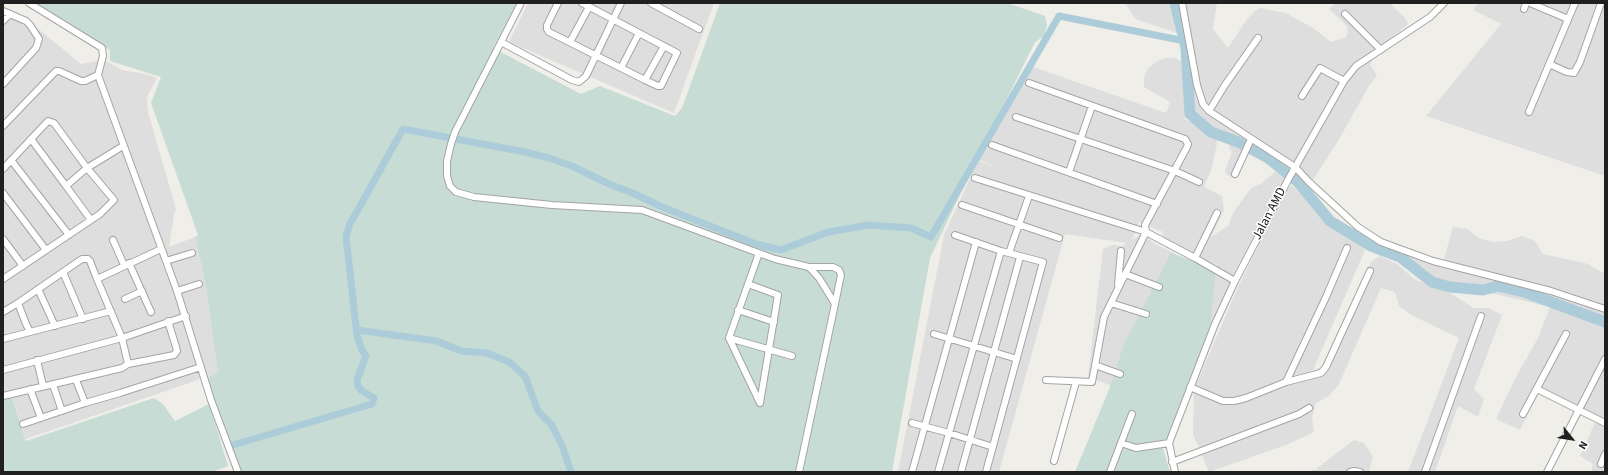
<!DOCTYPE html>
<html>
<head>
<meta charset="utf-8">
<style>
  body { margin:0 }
  #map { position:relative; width:1608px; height:475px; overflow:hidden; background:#f0eee8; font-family:"Source Sans 3",sans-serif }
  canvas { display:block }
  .frame { position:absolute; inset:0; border:4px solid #202020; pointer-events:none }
  .north { position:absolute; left:1552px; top:419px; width:40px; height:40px; -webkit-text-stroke:3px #fff; paint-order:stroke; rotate:120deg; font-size:11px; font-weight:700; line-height:16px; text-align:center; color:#202020 }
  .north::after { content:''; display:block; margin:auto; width:14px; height:18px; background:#202020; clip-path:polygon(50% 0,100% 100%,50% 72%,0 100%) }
</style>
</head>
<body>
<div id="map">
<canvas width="1608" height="475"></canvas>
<div class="frame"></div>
<div class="north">N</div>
</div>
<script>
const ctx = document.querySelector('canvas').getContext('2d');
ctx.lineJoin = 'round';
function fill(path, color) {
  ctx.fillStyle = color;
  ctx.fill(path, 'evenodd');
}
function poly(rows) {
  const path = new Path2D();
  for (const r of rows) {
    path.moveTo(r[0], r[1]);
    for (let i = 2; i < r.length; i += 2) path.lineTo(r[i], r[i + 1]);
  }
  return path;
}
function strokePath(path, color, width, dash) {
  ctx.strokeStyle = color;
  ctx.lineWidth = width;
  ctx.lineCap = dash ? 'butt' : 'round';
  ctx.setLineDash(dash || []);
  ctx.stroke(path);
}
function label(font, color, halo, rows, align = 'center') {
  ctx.font = font + ' "Source Sans 3",sans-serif';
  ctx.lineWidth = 3;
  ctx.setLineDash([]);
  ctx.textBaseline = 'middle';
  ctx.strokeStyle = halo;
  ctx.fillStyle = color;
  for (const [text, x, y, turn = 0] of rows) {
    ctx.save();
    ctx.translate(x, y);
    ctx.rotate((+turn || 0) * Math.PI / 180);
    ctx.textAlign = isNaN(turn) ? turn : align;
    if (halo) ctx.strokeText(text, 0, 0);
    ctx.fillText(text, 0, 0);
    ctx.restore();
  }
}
fill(poly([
  [528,3,714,3,674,113,509,42],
  [1125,3,1217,3,1213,29,1228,48,1247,19,1256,10,1260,8,1286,13,1313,28,1331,42,1346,37,1348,32,1347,26,1329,9,1335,3,1390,3,1406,19,1408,24,1384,44,1370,64,1377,76,1370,84,1338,141,1313,180,1295,166,1255,141,1237,176,1232,177,1227,175,1225,170,1232,152,1229,148,1232,139,1222,137,1206,127,1199,119,1181,118,1200,125,1218,138,1212,168,1204,187,1222,196,1224,210,1211,237,1228,226,1233,213,1251,188,1262,183,1276,171,1286,179,1210,335,1205,339,1201,297,1218,265,1162,241,1163,232,1139,222,1132,240,1140,235,1149,239,1157,245,1176,254,1154,301,1120,389,1088,377,1103,249,1112,245,1122,246,1127,243,1065,234,999,472,898,472,944,235,978,161,999,168,979,160,1033,67,1166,113,1170,102,1144,87,1144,77,1148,68,1156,62,1165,58,1174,58,1184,62,1180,34,1138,20,1134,17],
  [1478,3,1605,3,1605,176,1426,116,1501,24,1473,10],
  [3,6,20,14,81,64,104,60,122,70,146,74,157,78,147,97,148,112,176,209,174,214,169,247,195,237,206,287,218,373,26,439,12,396,3,398],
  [1291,185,1365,250,1313,370,1323,367,1371,262,1380,256,1397,264,1414,279,1450,293,1474,308,1489,308,1502,315,1474,389,1484,399,1478,417,1458,406,1435,472,1408,472,1459,338,1411,315,1399,306,1395,292,1381,288,1339,384,1329,396,1316,403,1312,417,1314,432,1286,445,1209,472,1193,434,1194,390,1238,287,1283,196],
  [1453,227,1467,229,1479,238,1493,242,1507,241,1522,236,1535,241,1543,254,1588,264,1605,274,1605,472,1591,472,1593,464,1580,456,1597,418,1540,389,1520,430,1496,419,1516,377,1538,338,1550,307,1474,289,1443,285,1415,274,1403,262,1407,252,1442,266],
  [1354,440,1364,443,1373,457,1369,472,1307,472,1316,469]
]), '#dedede');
fill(poly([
  [32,3,517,3,493,48,581,94,600,86,675,116,682,108,720,3,1007,3,1045,16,1047,26,1044,36,1035,42,975,163,930,258,892,472,241,472,205,378,218,373,206,287,195,237,198,235,151,103,161,77,110,61,110,50],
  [1171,253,1216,269,1210,328,1163,448,1170,472,1075,472,1110,387,1124,344],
  [12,397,26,441,154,398,163,404,175,421,209,404,228,466,212,472,3,472,3,399]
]), '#c6dcd4');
strokePath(poly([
  [357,330,437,341,461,351,487,353,509,362,525,376,538,411,551,424,562,445,571,472],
  [233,445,372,404,374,398,362,391,358,386,357,380,366,356,362,350,357,336,346,236,350,224,403,129,525,152,549,158,572,166,609,184,635,194,662,207,756,244,781,250,828,232,869,225,911,228,931,237,1059,16,1185,41]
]), '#adccd9', 7);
strokePath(poly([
  [1175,3,1186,48,1190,114,1211,132,1238,142,1268,158,1298,182,1330,221,1371,246,1400,257,1432,282,1450,287,1483,290,1498,286,1524,292,1605,322]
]), '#adccd9', 11);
const minor = poly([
  [29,3,102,48,103,56,98,75,177,291,211,400,238,472],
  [521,3,455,132,451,144,447,161,447,176,450,186,456,192,474,197,552,205,642,210,775,259,809,267,819,278,835,304,799,472],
  [558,3,547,25,547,29,549,32,645,80,658,86,661,86,677,53,582,3],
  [651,3,699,29],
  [1182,3,1197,85,1203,104,1209,111,1295,167,1309,182,1358,227,1381,242,1433,261,1551,291,1605,309],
  [1530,3,1568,19],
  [1524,9,1526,3],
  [3,11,26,21,30,25,39,39,36,48,3,84],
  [1345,14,1381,50],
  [3,21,10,14],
  [501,42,572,80,579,82,586,76,621,3],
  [570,42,589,7],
  [1549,64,1567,72,1574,73,1580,62,1601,3],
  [621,68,639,33],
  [645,80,664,46],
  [1029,83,1185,139,1188,144,1187,147,1145,225,1146,232,1195,258,1235,281],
  [1302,96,1320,68,1344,81],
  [1209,111,1225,85,1258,38],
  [1529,112,1575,3],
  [1016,117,1175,171,1199,182],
  [3,126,56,71,59,71,81,81,85,81,98,75],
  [992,145,1157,204],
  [11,160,69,235],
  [3,169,48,121,54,123,87,168,123,146],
  [1069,172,1092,106],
  [1235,174,1251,139],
  [975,178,1146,232,1104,317,1092,382,1046,380],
  [66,186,91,220],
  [3,193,46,250],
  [962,205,1059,238],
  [955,235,1001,251],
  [3,239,23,266],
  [113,240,124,265],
  [759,253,729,338,760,403],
  [1009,253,1029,196],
  [1195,258,1217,213],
  [166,261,192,253],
  [129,263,151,312],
  [809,267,833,267,839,270,841,275,835,304],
  [63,272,83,319],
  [1125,274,1159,287],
  [3,279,100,214,114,200,87,168,66,186,31,139],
  [97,279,90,261,88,259,82,259,63,272,18,303,26,324,30,332,111,311],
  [748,284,778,295,760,403],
  [1118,285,1121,251],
  [38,289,55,326],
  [177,291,199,284],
  [125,299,142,291],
  [1111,303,1146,314],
  [738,310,774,322],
  [3,312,18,303],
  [934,334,1017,359],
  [729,338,792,356],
  [3,339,30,332],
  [37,360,43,386],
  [128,364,122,338,97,279,161,249],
  [1095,365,1120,374],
  [3,370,122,338,186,316],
  [76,380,85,403],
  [1286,382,1326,297,1347,248],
  [53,385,62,411],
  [1190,387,1223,401,1234,401,1246,398,1286,382,1321,373,1326,367,1370,271],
  [30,389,41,418],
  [1537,389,1605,423],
  [3,396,122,368,128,364,174,355,177,351,176,347,168,321],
  [1523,414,1566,334],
  [912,423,949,433,993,447],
  [23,424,85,403,120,393,201,367],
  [1121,443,1132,414],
  [1054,461,1076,382],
  [1172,462,1299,414,1309,408],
  [1601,464,1605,454],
  [912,472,976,242],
  [938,472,1001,251,1043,262,986,472],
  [961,472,1020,257],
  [1110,472,1121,443,1136,448,1169,443],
  [1175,472,1169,443,1215,324,1235,281,1289,178,1344,81,1356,66,1430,17,1444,3],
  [1350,472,1354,471,1360,472],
  [1425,472,1481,316],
  [1547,472,1605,359]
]);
strokePath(minor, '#a4a4a4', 8);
strokePath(minor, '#fff', 6);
label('13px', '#202020', '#fff', [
  ["Jalan AMD",1270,214,-62]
]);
</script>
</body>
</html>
